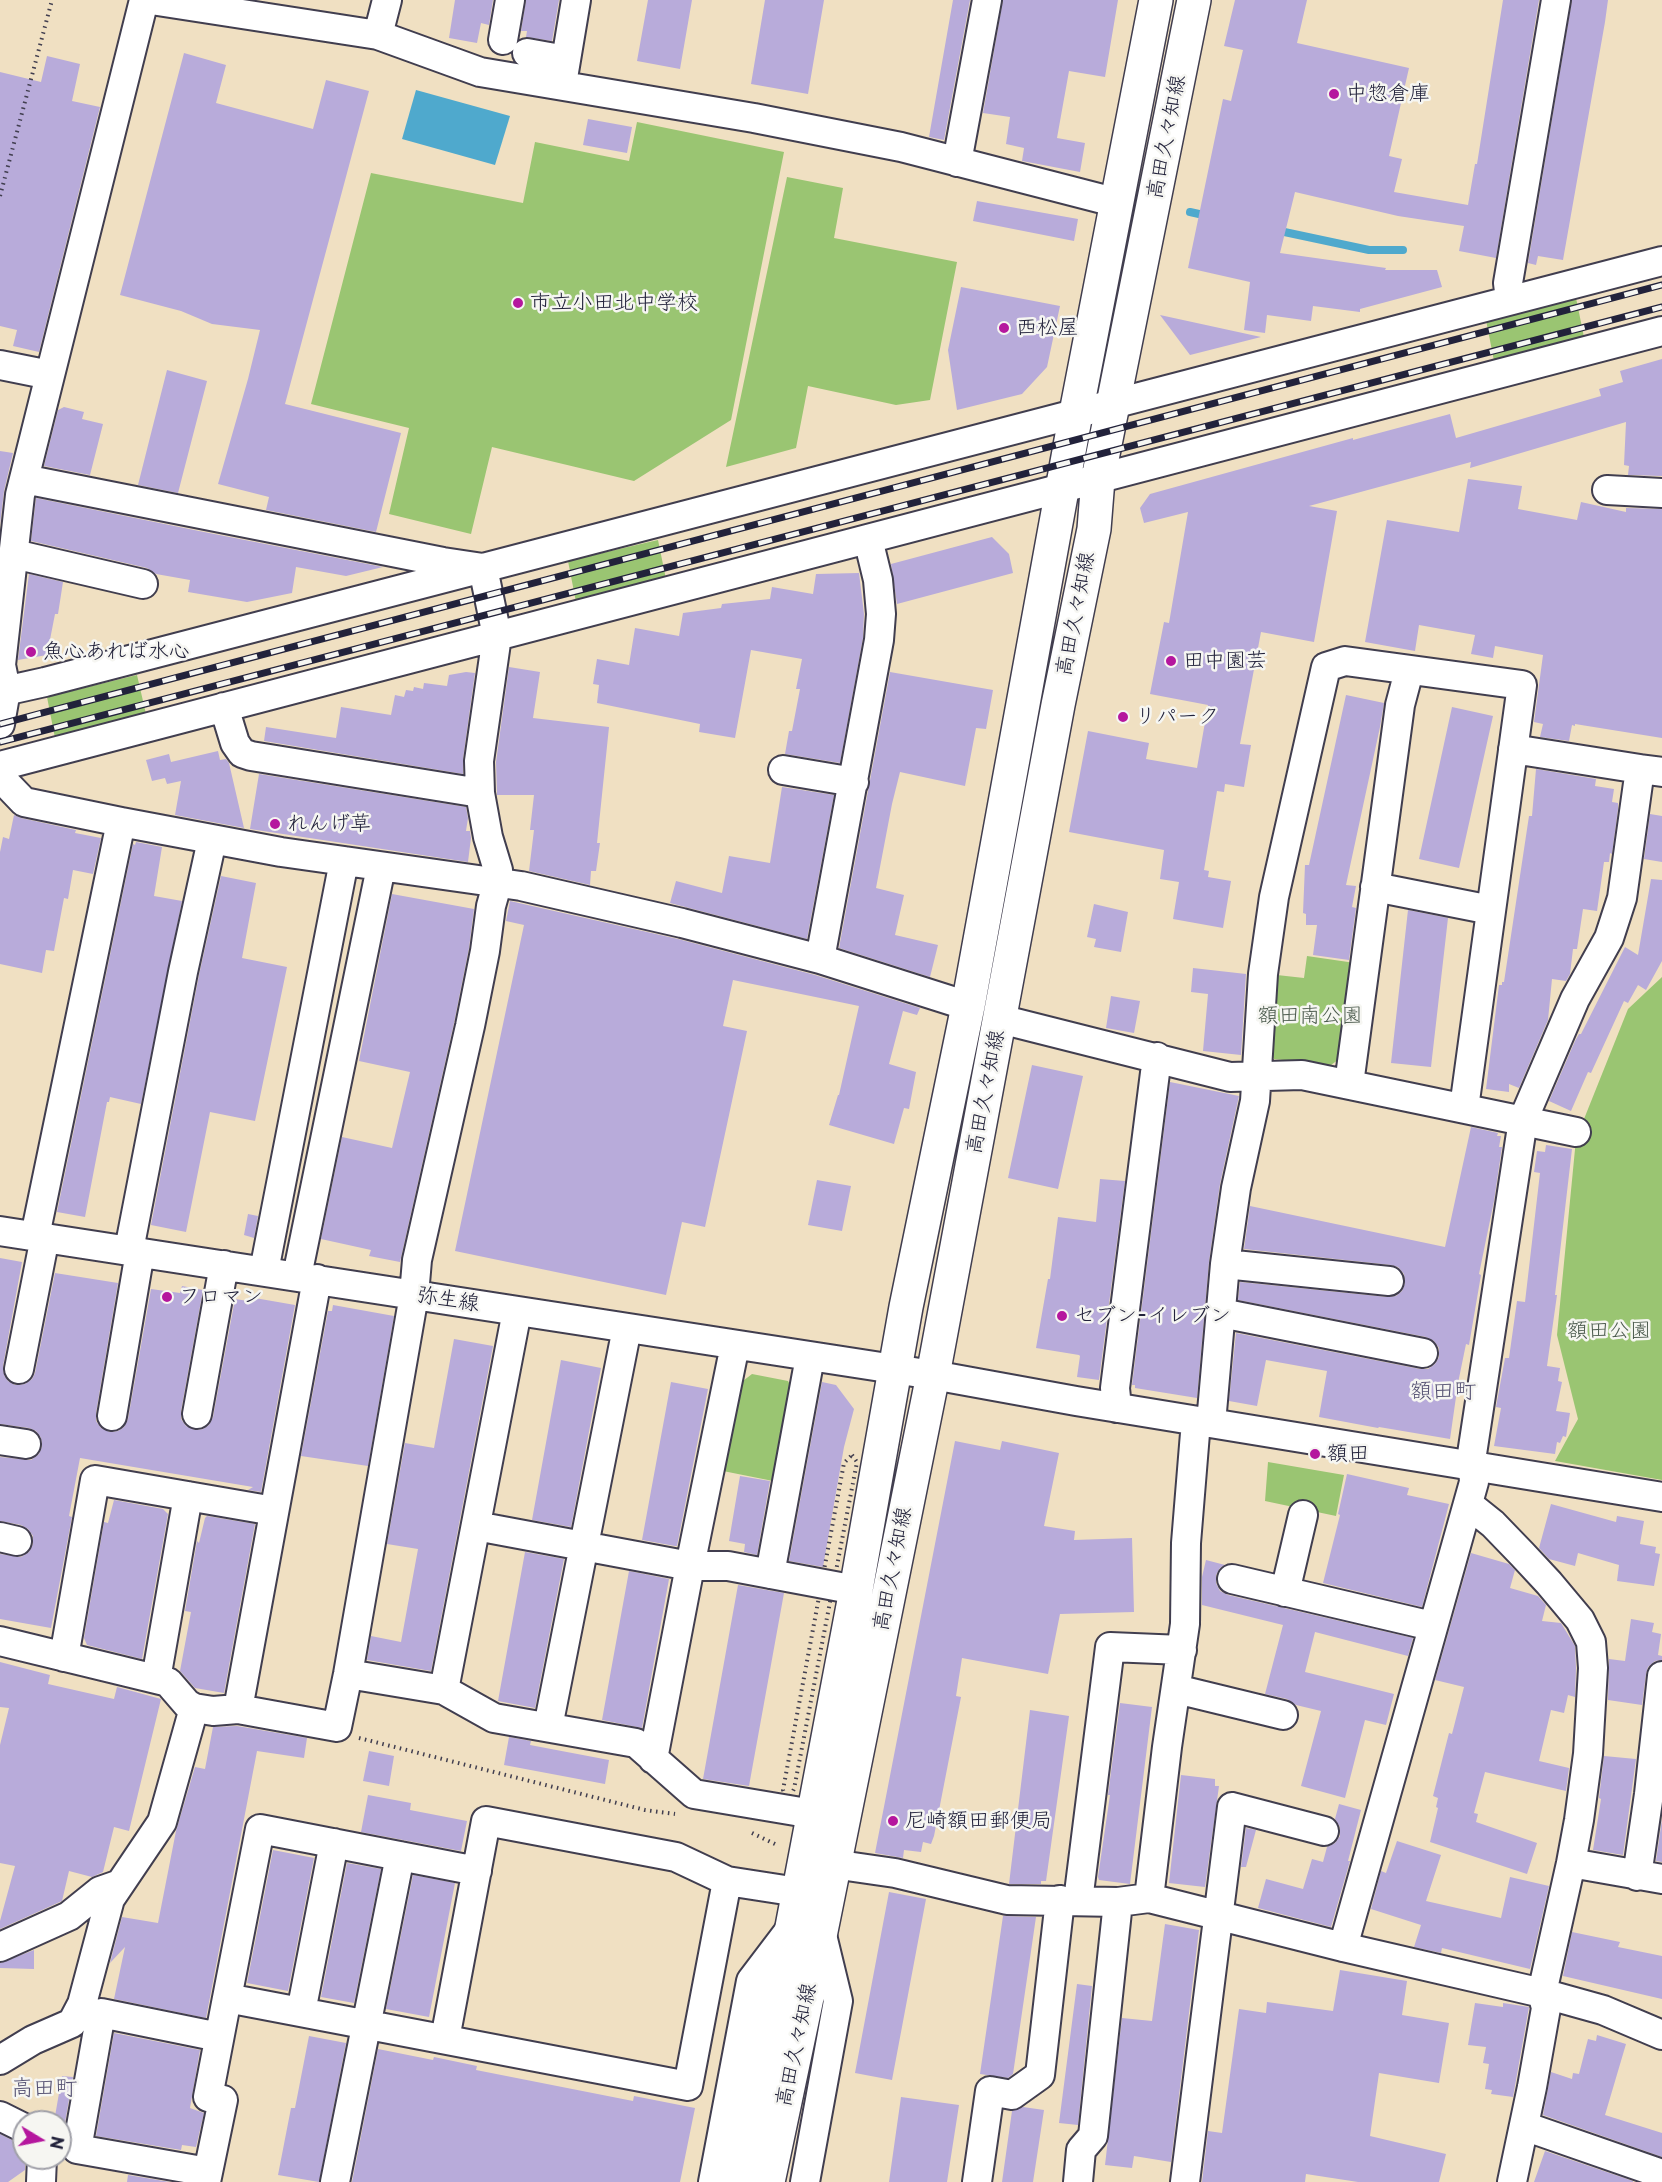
<!DOCTYPE html>
<html>
<head>
<meta charset="utf-8">
<style>
  body { margin:0 }
  #map { position:relative; width:1662px; height:2182px; overflow:hidden; background:#f0e0c2; font-family:"Playpen Sans",sans-serif }
  canvas { display:block }
  .north { position:absolute; left:12px; top:2110px; width:60px; height:60px; box-sizing:border-box; background:#f6f6f2; border:2px solid #a1a1a9; border-radius:50%; rotate:100deg; font-size:16px; font-weight:700; line-height:24px; text-align:center; color:#22223b }
  .north::after { content:''; display:block; margin:auto; width:21px; height:27px; background:#b5179e; clip-path:polygon(50% 0,100% 100%,50% 72%,0 100%) }
</style>
</head>
<body>
<div id="map">
<canvas width="1662" height="2182"></canvas>
<div class="north">N</div>
</div>
<script>
const ctx = document.querySelector('canvas').getContext('2d');
ctx.lineJoin = 'round';
function fill(path, color) {
  ctx.fillStyle = color;
  ctx.fill(path, 'evenodd');
}
function poly(rows) {
  const path = new Path2D();
  for (const r of rows) {
    path.moveTo(r[0], r[1]);
    for (let i = 2; i < r.length; i += 2) path.lineTo(r[i], r[i + 1]);
  }
  return path;
}
function strokePath(path, color, width, dash) {
  ctx.strokeStyle = color;
  ctx.lineWidth = width;
  ctx.lineCap = dash ? 'butt' : 'round';
  ctx.setLineDash(dash || []);
  ctx.stroke(path);
}
function label(font, color, halo, rows, align = 'center') {
  ctx.font = font + ' "Playpen Sans","Klee One",sans-serif';
  ctx.lineWidth = 5;
  ctx.setLineDash([]);
  ctx.textBaseline = 'middle';
  ctx.strokeStyle = halo;
  ctx.fillStyle = color;
  for (const [text, x, y, turn = 0] of rows) {
    ctx.save();
    ctx.translate(x, y);
    ctx.rotate((+turn || 0) * Math.PI / 180);
    ctx.textAlign = isNaN(turn) ? turn : align;
    if (halo) ctx.strokeText(text, 0, 0);
    ctx.fillText(text, 0, 0);
    ctx.restore();
  }
}
fill(poly([
  [637,122,784,152,731,420,634,481,492,447,471,534,389,514,409,428,311,404,371,173,523,203,535,142,629,161],
  [787,177,843,188,834,238,957,262,930,400,896,405,808,386,796,448,726,467],
  [1576,298,1584,337,1494,361,1486,320],
  [658,540,666,579,576,602,568,561],
  [137,675,146,714,55,738,47,697],
  [1307,956,1355,963,1342,1057,1331,1065,1274,1059,1269,1051,1277,975,1304,978],
  [1662,977,1662,1480,1555,1461,1578,1419,1557,1335,1576,1139,1628,1009],
  [752,1374,788,1381,795,1394,778,1482,723,1471,739,1384],
  [1268,1462,1344,1475,1336,1516,1265,1501]
]), '#9ac572');
fill(poly([
  [416,90,510,116,495,165,402,139]
]), '#4fa9cd');
strokePath(poly([
  [1190,212,1208,216],
  [1275,230,1369,250,1403,250]
]), '#4fa9cd', 8);
fill(poly([
  [455,0,493,0,489,25,481,23,477,43,449,38],
  [526,0,559,0,552,41,526,37,527,31,521,31],
  [648,0,692,0,680,69,637,61],
  [765,0,824,0,808,94,751,84],
  [953,0,970,0,944,140,929,137],
  [1003,0,1118,0,1105,77,1069,71,1057,138,1085,143,1080,172,1022,161,1024,148,1006,144,1010,117,983,113],
  [1235,0,1307,0,1297,43,1409,68,1389,156,1402,159,1394,192,1468,205,1475,164,1477,164,1503,0,1539,0,1496,258,1459,251,1464,226,1398,216,1295,192,1280,253,1386,268,1385,270,1437,270,1442,287,1360,309,1360,312,1313,306,1311,321,1267,315,1265,333,1244,330,1250,282,1188,268,1223,99,1231,101,1243,50,1224,46],
  [1572,0,1608,0,1605,22,1563,260,1538,256,1536,265,1528,263],
  [184,53,226,65,216,103,313,129,326,80,369,91,285,404,401,433,376,532,266,510,269,497,218,484,248,379,260,330,212,324,181,311,120,295],
  [47,56,80,64,72,101,100,107,39,352,13,346,17,330,0,326,0,72,41,82],
  [588,119,632,127,627,153,583,145],
  [977,201,1078,219,1074,241,973,221],
  [961,287,1060,306,1047,367,1022,394,957,410,948,350],
  [1160,315,1261,337,1190,355],
  [1662,359,1662,476,1628,475,1629,466,1624,465,1626,422,1470,468,1471,462,1309,506,1337,511,1314,642,1261,632,1240,744,1251,745,1244,787,1225,784,1224,792,1217,791,1204,870,1209,871,1208,877,1231,881,1223,928,1173,919,1179,882,1160,879,1164,850,1069,832,1088,731,1149,743,1146,759,1197,768,1208,705,1150,694,1164,622,1169,623,1188,512,1144,523,1140,508,1150,494,1353,438,1353,440,1450,414,1456,438,1601,396,1599,389,1623,382,1620,371],
  [167,370,207,381,178,493,138,485],
  [64,407,84,412,82,419,103,424,90,475,44,466,58,410],
  [0,451,13,453,4,491,0,525],
  [1468,479,1522,486,1518,509,1577,520,1581,502,1626,512,1626,508,1662,509,1662,738,1575,724,1575,726,1572,725,1569,741,1540,737,1543,724,1534,722,1543,655,1495,646,1493,658,1471,654,1475,635,1419,625,1415,651,1365,642,1387,520,1459,532],
  [36,498,204,532,383,567,346,576,296,567,292,593,247,602,188,592,190,580,156,574,147,568,31,541],
  [992,537,1009,554,1013,573,897,604,891,564],
  [859,573,864,614,863,638,840,763,785,754,789,731,792,731,800,689,796,689,802,659,751,650,735,738,699,732,700,724,597,703,599,685,593,684,597,659,629,665,635,628,679,636,683,613,721,608,722,604,770,599,772,587,813,594,816,574],
  [29,574,63,582,58,614,55,614,47,655,18,660],
  [509,667,540,672,533,718,609,727,597,843,600,843,596,871,591,871,590,885,529,871,534,830,530,830,534,795,497,795,496,762],
  [466,672,475,673,463,759,463,774,264,741,266,727,336,738,341,707,391,715,395,695,404,697,406,690,413,691,414,687,423,689,424,683,447,686,449,675],
  [890,672,993,690,986,729,976,728,965,786,900,772,892,804,876,888,904,895,895,935,938,945,930,977,839,948],
  [1346,695,1384,703,1380,727,1346,885,1356,886,1352,907,1356,908,1349,960,1313,955,1317,925,1306,925,1306,914,1303,913,1305,865,1309,865],
  [1452,707,1493,716,1459,868,1419,859],
  [218,751,220,760,226,759,229,763,244,828,175,815,181,781,167,784,165,778,152,781,146,760,169,754,171,762],
  [1536,769,1596,779,1595,786,1614,789,1612,802,1618,803,1618,809,1612,854,1610,853,1609,862,1604,862,1597,911,1583,909,1577,949,1573,949,1570,974,1566,981,1552,979,1548,1020,1519,1088,1509,1084,1509,1092,1486,1089,1499,985,1502,985,1502,982,1504,982,1529,816,1532,816],
  [259,774,466,807,468,818,466,831,470,831,471,838,468,862,250,829],
  [782,787,834,795,807,939,670,903,676,881,722,893,729,856,770,863],
  [1650,814,1662,816,1662,862,1644,859],
  [14,815,21,818,76,830,75,833,101,838,93,874,73,870,68,899,64,898,54,951,46,950,42,973,0,964,0,852,3,837,9,839],
  [136,842,162,847,154,896,182,901,141,1104,110,1097,109,1102,107,1102,85,1217,57,1212,133,844,135,845],
  [221,876,256,883,242,958,287,967,255,1121,210,1112,186,1232,151,1225,199,975],
  [1651,879,1662,880,1662,961,1646,990,1638,985,1628,1003,1624,1001,1591,1073,1588,1072,1571,1111,1549,1101,1575,1041,1579,1034,1581,1034,1625,947,1638,955],
  [392,894,474,909,469,948,454,1023,400,1262,369,1256,371,1250,321,1239,342,1137,392,1148,410,1072,359,1061],
  [510,901,678,939,815,975,920,1008,917,1015,903,1011,889,1064,916,1072,909,1109,904,1108,894,1144,829,1125,838,1095,839,1095,859,1006,733,980,723,1026,747,1031,705,1227,682,1222,666,1295,455,1251,524,925,506,921],
  [1094,904,1128,912,1121,952,1094,947,1096,939,1087,937],
  [1408,910,1448,918,1431,1067,1391,1063],
  [1193,968,1246,974,1241,1055,1203,1051,1208,994,1191,992],
  [1111,996,1140,1001,1134,1033,1106,1028],
  [1032,1065,1083,1076,1058,1189,1008,1178],
  [1170,1082,1239,1096,1220,1184,1209,1262,1197,1398,1135,1388,1135,1385,1132,1385],
  [1471,1127,1498,1133,1497,1136,1501,1136,1499,1147,1502,1147,1494,1201,1479,1274,1481,1275,1469,1345,1466,1344,1458,1383,1450,1439,1379,1427,1378,1428,1319,1417,1327,1371,1266,1360,1257,1406,1229,1401,1236,1333,1420,1369,1428,1369,1435,1364,1439,1357,1439,1348,1434,1341,1426,1337,1238,1300,1240,1282,1387,1297,1396,1296,1402,1291,1405,1283,1404,1274,1398,1267,1391,1265,1244,1249,1250,1206,1445,1247],
  [1546,1145,1572,1149,1555,1295,1557,1295,1547,1366,1560,1368,1558,1381,1562,1382,1556,1411,1570,1413,1566,1437,1563,1436,1560,1443,1557,1442,1555,1454,1494,1446,1501,1408,1496,1407,1505,1358,1509,1358,1517,1301,1525,1302,1540,1173,1534,1172,1537,1151,1545,1152],
  [1100,1179,1125,1181,1099,1380,1077,1377,1080,1356,1079,1355,1036,1348,1048,1279,1050,1279,1058,1217,1096,1222],
  [817,1180,851,1186,842,1231,808,1225],
  [248,1214,258,1216,254,1238,244,1235],
  [0,1258,22,1262,3,1366,4,1375,8,1381,15,1385,25,1384,32,1379,35,1373,55,1273,118,1283,96,1413,96,1421,101,1428,110,1432,118,1431,124,1427,128,1419,151,1289,180,1293,182,1286,203,1290,181,1411,181,1419,186,1426,195,1430,203,1429,209,1425,213,1417,235,1299,248,1301,249,1297,295,1305,261,1492,248,1490,253,1487,80,1458,69,1516,72,1517,51,1628,0,1619,0,1554,21,1557,29,1552,33,1544,33,1536,28,1529,21,1525,0,1521,0,1457,31,1460,39,1454,42,1446,41,1438,36,1431,29,1428,0,1424],
  [333,1305,394,1316,368,1466,301,1456,328,1311,332,1311],
  [454,1339,493,1346,431,1671,367,1660,371,1636,401,1642,418,1549,387,1544,405,1443,434,1448],
  [561,1360,601,1368,571,1527,532,1520],
  [671,1382,708,1389,677,1546,675,1546,642,1540],
  [822,1382,836,1385,854,1409,844,1447,823,1567,789,1561],
  [955,1441,1000,1450,1002,1441,1059,1453,1044,1526,1075,1531,1074,1540,1132,1538,1134,1612,1060,1614,1048,1674,962,1658,956,1696,961,1697,934,1836,931,1844,923,1842,921,1852,904,1850,903,1858,875,1853],
  [1347,1474,1409,1488,1407,1495,1449,1504,1422,1607,1323,1583,1340,1515,1338,1514],
  [740,1476,770,1481,757,1555,744,1552,745,1544,729,1541],
  [114,1500,163,1509,168,1514,142,1659,87,1645,84,1638,104,1522,108,1523],
  [1551,1504,1616,1522,1617,1516,1644,1521,1640,1544,1656,1547,1655,1553,1660,1554,1654,1586,1617,1581,1619,1565,1578,1553,1575,1566,1549,1559,1539,1548],
  [207,1516,255,1524,224,1693,195,1688,180,1671,191,1612,185,1611,197,1541,199,1543,205,1518],
  [525,1552,564,1559,535,1708,498,1701],
  [1471,1553,1509,1564,1515,1570,1510,1588,1538,1596,1546,1605,1542,1621,1561,1623,1575,1646,1576,1668,1575,1697,1568,1695,1564,1713,1551,1710,1539,1761,1569,1768,1566,1791,1485,1772,1474,1813,1478,1814,1476,1822,1537,1843,1527,1874,1430,1842,1438,1808,1436,1807,1438,1798,1433,1796,1449,1733,1452,1734,1464,1687,1435,1680],
  [1206,1560,1225,1565,1220,1568,1216,1575,1216,1583,1220,1591,1228,1595,1413,1638,1408,1656,1315,1632,1305,1672,1394,1694,1386,1725,1365,1720,1345,1798,1301,1786,1321,1711,1296,1705,1287,1699,1265,1694,1283,1625,1202,1605,1202,1577],
  [629,1571,669,1579,642,1728,602,1720],
  [738,1585,784,1593,749,1786,703,1779],
  [1631,1619,1654,1623,1652,1632,1661,1634,1658,1655,1662,1656,1662,1660,1655,1661,1648,1667,1646,1674,1642,1705,1608,1700,1609,1659,1625,1661],
  [0,1662,50,1675,48,1684,114,1699,117,1687,161,1699,129,1831,114,1827,103,1872,92,1877,69,1871,62,1901,0,1929,0,1921,15,1866,0,1863,0,1745,9,1708,0,1707],
  [1120,1703,1152,1707,1130,1884,1099,1880,1098,1877,1110,1795,1108,1795],
  [1030,1710,1069,1716,1046,1881,1041,1881,1041,1884,1009,1884],
  [237,1726,307,1738,304,1758,257,1751,206,2018,114,1999,125,1947,110,1963,122,1917,158,1923,176,1831,195,1767,205,1769,213,1727],
  [509,1737,531,1741,530,1745,609,1760,605,1784,504,1765],
  [369,1751,394,1756,389,1786,363,1781],
  [1604,1756,1636,1759,1623,1855,1593,1850,1601,1799,1599,1798],
  [1181,1775,1215,1779,1215,1786,1219,1786,1205,1887,1169,1883],
  [368,1795,411,1803,410,1810,467,1821,461,1851,361,1832],
  [1339,1804,1361,1810,1348,1861,1350,1861,1331,1927,1258,1908,1266,1879,1303,1889,1312,1859,1323,1862,1327,1847,1335,1843,1340,1836,1340,1827,1335,1819],
  [1662,1819,1662,1862,1656,1861],
  [1246,1828,1256,1830,1246,1867,1241,1867],
  [1397,1841,1441,1855,1426,1901,1501,1918,1510,1877,1549,1886,1530,1969,1442,1948,1441,1953,1414,1947,1421,1925,1371,1909,1381,1871,1386,1873],
  [273,1850,314,1858,288,1991,247,1983],
  [347,1863,381,1869,354,2003,321,1997],
  [413,1875,455,1883,429,2017,386,2009],
  [889,1892,926,1899,892,2080,855,2073],
  [1003,1916,1036,1917,1013,2074,1008,2078,980,2074],
  [1165,1924,1199,1930,1171,2162,1134,2156,1132,2168,1105,2165,1122,2018,1152,2021],
  [1572,1932,1620,1942,1618,1947,1662,1956,1662,1999,1563,1976],
  [34,1950,34,1969,0,1968,0,1963],
  [1340,1970,1407,1981,1402,2015,1449,2023,1439,2083,1379,2073,1370,2136,1446,2154,1439,2182,1358,2182,1306,2174,1305,2182,1202,2182,1208,2131,1222,2133,1239,2009,1266,2013,1267,2002,1333,2011],
  [1077,1984,1092,1986,1078,2125,1059,2123],
  [1475,2003,1503,2007,1503,2003,1529,2007,1513,2097,1491,2094,1492,2090,1485,2089,1489,2064,1483,2063,1486,2047,1468,2045],
  [114,2033,200,2050,190,2108,204,2113,196,2147,182,2145,181,2150,96,2136],
  [1597,2035,1626,2044,1605,2115,1662,2133,1662,2157,1543,2115,1551,2072,1572,2079,1573,2073,1579,2074,1588,2039,1596,2041],
  [309,2036,346,2043,319,2182,278,2175,291,2108,295,2108],
  [378,2049,433,2060,434,2057,477,2066,476,2070,633,2101,634,2096,695,2108,680,2182,352,2182],
  [62,2076,73,2077,63,2134,60,2133,60,2122,54,2122],
  [901,2097,959,2105,947,2182,889,2182],
  [1023,2107,1044,2110,1033,2182,1002,2182,1012,2111],
  [0,2134,14,2141,25,2158,25,2170,8,2182,0,2182],
  [1545,2151,1633,2181,1633,2182,1534,2182],
  [128,2175,170,2182,127,2182]
]), '#b8abda');
const minor = poly([
  [151,0,378,35,480,72,754,118,901,147,1118,203],
  [378,35,387,0],
  [503,40,510,0],
  [527,53,566,60],
  [562,84,576,0],
  [957,162,987,0],
  [1510,300,1508,283,1556,0],
  [0,365,50,375],
  [1607,490,1662,493],
  [14,554,143,584],
  [0,692,45,682,1662,261],
  [224,707,235,743,242,753,251,756,480,793],
  [0,724,6,690,1,665,20,495,144,0],
  [1513,749,1640,769],
  [0,766,1662,331],
  [783,770,854,782],
  [0,777,24,802,121,822,281,852,521,886,682,923,820,959,968,1006],
  [1375,887,1491,910],
  [820,959,879,640,881,614,878,580,868,539],
  [1000,1019,1230,1077,1302,1075,1576,1132],
  [1349,1084,1400,705,1409,671],
  [0,1231,933,1375,1076,1401,1662,1497],
  [35,1236,121,822],
  [129,1250,183,972,212,840],
  [1225,1264,1389,1281],
  [264,1271,344,861],
  [297,1276,381,867],
  [1221,1313,1423,1353],
  [19,1369,45,1237],
  [1117,1408,1115,1388,1157,1057],
  [197,1414,224,1265],
  [112,1416,140,1252],
  [1211,1423,1225,1264,1236,1188,1255,1101,1263,974,1274,897,1326,667,1345,661,1522,685,1464,1108],
  [0,1440,26,1444],
  [1468,1504,1493,1524,1522,1554,1549,1583,1580,1620,1591,1642,1593,1668,1588,1754,1579,1820,1571,1863,1542,1993,1546,2008,1532,2087,1512,2182],
  [476,1526,690,1566,728,1566,856,1590],
  [0,1537,17,1541],
  [770,1574,810,1357],
  [1232,1579,1432,1626],
  [1285,1592,1303,1515],
  [0,1641,168,1682,187,1704,194,1708,213,1711,238,1709,337,1727,348,1674,414,1295,417,1260,470,1026,485,951,491,906,498,881,498,870,488,837,480,793,479,761,497,636,483,568,443,562,24,479],
  [64,1657,95,1480,274,1511],
  [348,1674,444,1690,494,1718,636,1743,694,1794,813,1814],
  [156,1679,188,1496],
  [1176,1689,1283,1715],
  [444,1690,517,1311],
  [238,1709,317,1279],
  [548,1727,627,1328],
  [653,1759,690,1566,735,1345],
  [812,1861,895,1873,1007,1900,1118,1902,1149,1898,1343,1947,1542,1993,1603,2010,1662,2035],
  [1571,1863,1662,1879],
  [1637,1876,1649,1794,1662,1676],
  [1149,1898,1167,1747,1185,1624,1186,1543,1196,1421],
  [1078,1901,1110,1647,1182,1650],
  [0,1947,69,1916,100,1891,120,1884],
  [1343,1947,1474,1482,1472,1454,1523,1120,1575,999,1609,938,1622,898,1640,769,1662,772],
  [227,1998,260,1829,477,1871],
  [301,2012,334,1843],
  [445,2039,486,1821,676,1857,727,1881,798,1892],
  [0,2060,33,2040,72,2023,82,2004,110,1899,162,1822,194,1708],
  [0,2116,24,2128],
  [1524,2126,1662,2174],
  [208,2172,77,2149,101,2013,219,2037],
  [41,2182,42,2158],
  [206,2182,223,2100,208,2097,227,1998,688,2086,727,1881],
  [335,2182,400,1856],
  [713,2182,751,1981,792,1927],
  [805,2182,838,2001,821,1931],
  [977,2182,990,2091,1012,2095,1040,2075,1060,1900],
  [1078,2182,1081,2150,1093,2136,1118,1902],
  [1185,2182,1232,1807,1324,1831]
]);
const major = poly([
  [739,2182,792,1927,856,1590,906,1307,968,1006,1076,413,1156,0],
  [768,2182,821,1931,933,1375,1058,705,1094,529,1098,479,1194,0]
]);
strokePath(minor, '#413e4f', 32);
strokePath(major, '#413e4f', 36);
strokePath(poly([
  [0,196,52,0],
  [852,1455,857,1462,794,1789,788,1801,783,1790,844,1463,852,1455],
  [359,1738,645,1810,675,1814],
  [752,1833,777,1845]
]), '#413e4f', 4, [1.5, 4.5]);
strokePath(minor, '#fff', 28);
strokePath(major, '#fff', 33);
const rail = poly([
  [0,724,1662,285],
  [0,742,1662,307]
]);
strokePath(rail, '#22223b', 7);
strokePath(rail, '#f6f6f2', 4.5, [14]);
for (const [x, y, r, color] of [
  [1334,94,6,"#b5179e"],
  [518,303,6,"#b5179e"],
  [1004,328,6,"#b5179e"],
  [31,652,6,"#b5179e"],
  [1171,661,6,"#b5179e"],
  [1123,717,6,"#b5179e"],
  [275,824,6,"#b5179e"],
  [167,1297,6,"#b5179e"],
  [1062,1316,6,"#b5179e"],
  [1315,1454,6,"#b5179e"],
  [893,1821,6,"#b5179e"]
]) {
  const dot = new Path2D();
  dot.arc(x, y, r, 0, 2 * Math.PI);
  ctx.fillStyle = color;
  ctx.fill(dot);
  strokePath(dot, '#f6f6f2', 2);
}
label('21px', '#22223b', '#f6f6f2', [
  ["中惣倉庫",1346,94],
  ["市立小田北中学校",530,303],
  ["西松屋",1016,328],
  ["魚心あれば水心",43,652],
  ["田中園芸",1183,661],
  ["リパーク",1135,717],
  ["れんげ草",287,824],
  ["フロマン",179,1297],
  ["セブン-イレブン",1074,1316],
  ["額田",1327,1454],
  ["尼崎額田郵便局",905,1821]
], 'left');
label('21px', '#22223b', '#f6f6f2', [
  ["高田久々知線",1167,137,-79],
  ["高田久々知線",1076,614,-79],
  ["高田久々知線",986,1092,-79],
  ["弥生線",448,1300,9],
  ["高田久々知線",893,1569,-79],
  ["高田久々知線",797,2045,-78]
]);
label('21px', '#4c5b4e', '#f6f6f2', [
  ["額田南公園",1310,1016],
  ["額田公園",1609,1331]
]);
label('22px', '#565273', '#f6f6f2', [
  ["額田町",1443,1392],
  ["高田町",44,2089]
]);
</script>
</body>
</html>
